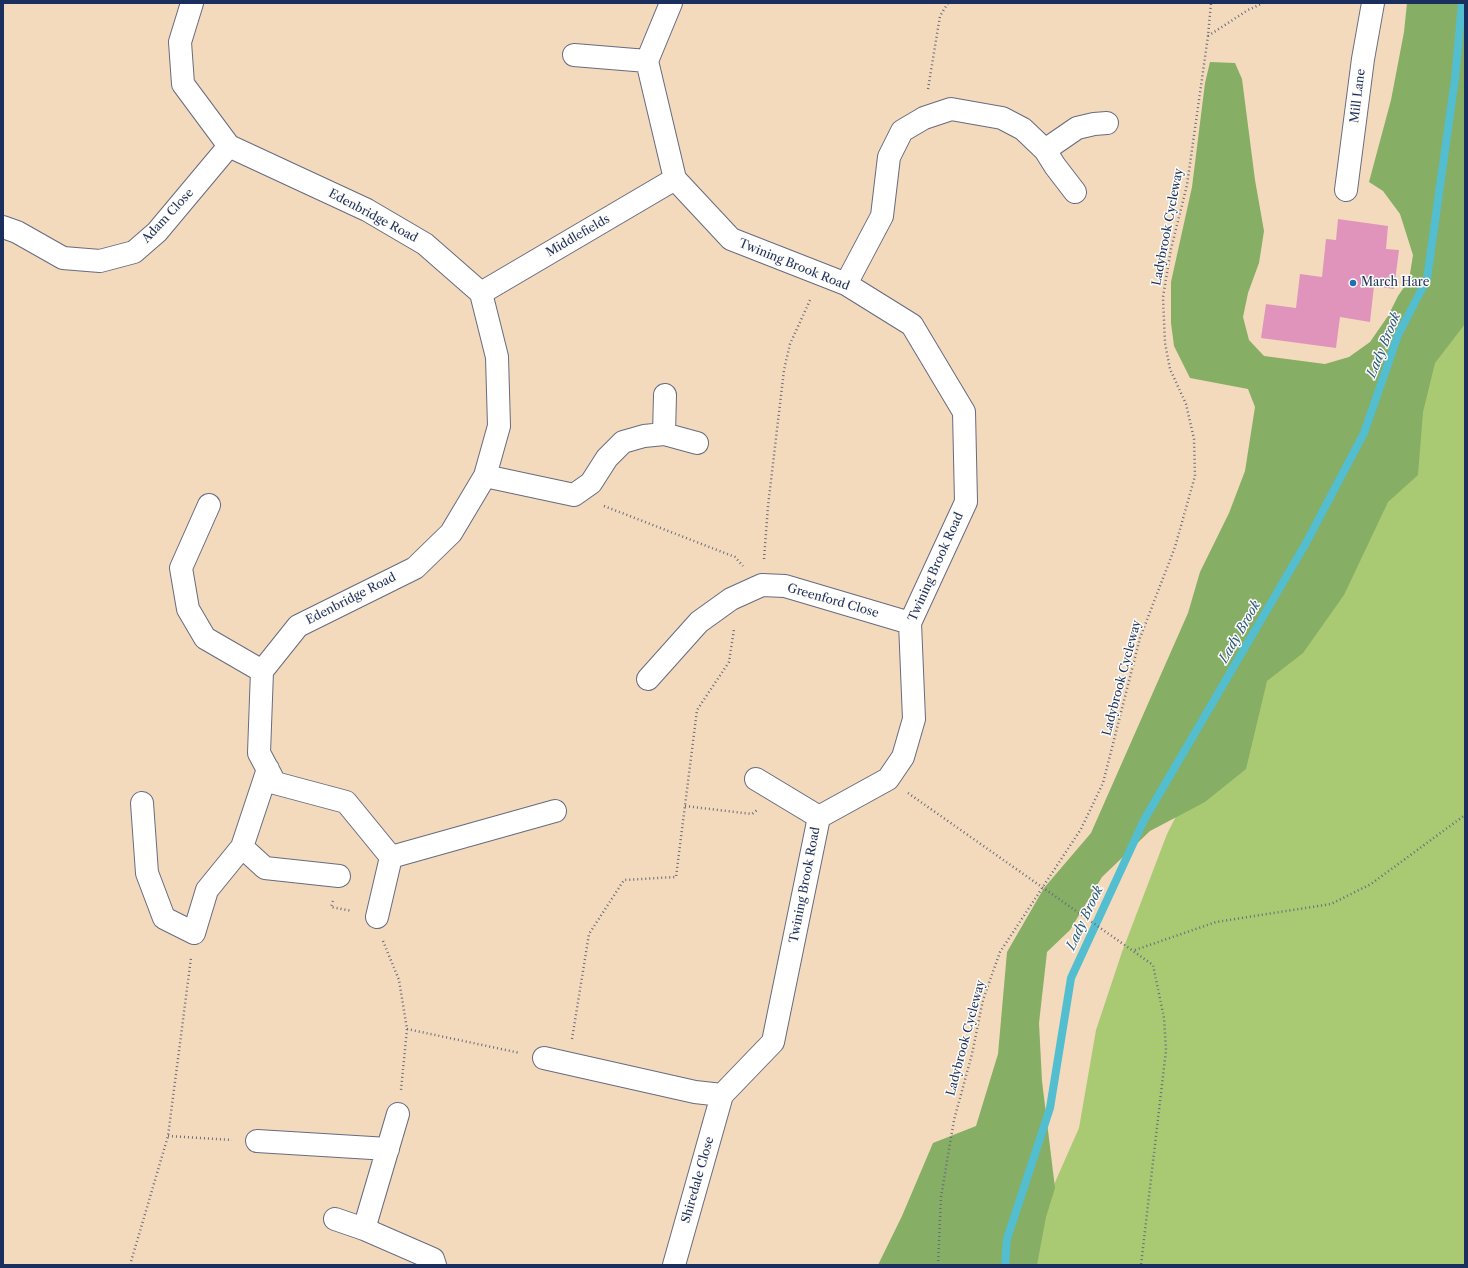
<!DOCTYPE html>
<html>
<head>
<meta charset="utf-8">
<style>
  body { margin:0 }
  #map { position:relative; width:1468px; height:1268px; overflow:hidden; background:#f3dabc; font-family:"Libre Caslon Text",serif }
  canvas { display:block }
  .frame { position:absolute; inset:0; border:4px solid #1b2f5e; pointer-events:none }
</style>
</head>
<body>
<div id="map">
<canvas width="1468" height="1268"></canvas>
<div class="frame"></div>
</div>
<script>
const ctx = document.querySelector('canvas').getContext('2d');
ctx.lineJoin = 'round';
function fill(path, color) {
  ctx.fillStyle = color;
  ctx.fill(path, 'evenodd');
}
function poly(rows) {
  const path = new Path2D();
  for (const r of rows) {
    path.moveTo(r[0], r[1]);
    for (let i = 2; i < r.length; i += 2) path.lineTo(r[i], r[i + 1]);
  }
  return path;
}
function strokePath(path, color, width, dash) {
  ctx.strokeStyle = color;
  ctx.lineWidth = width;
  ctx.lineCap = dash ? 'butt' : 'round';
  ctx.setLineDash(dash || []);
  ctx.stroke(path);
}
function label(font, color, halo, rows, align = 'center') {
  ctx.font = font + ' "Libre Caslon Text",serif';
  ctx.lineWidth = 3;
  ctx.setLineDash([]);
  ctx.textBaseline = 'middle';
  ctx.strokeStyle = halo;
  ctx.fillStyle = color;
  for (const [text, x, y, turn = 0] of rows) {
    ctx.save();
    ctx.translate(x, y);
    ctx.rotate((+turn || 0) * Math.PI / 180);
    ctx.textAlign = isNaN(turn) ? turn : align;
    if (halo) ctx.strokeText(text, 0, 0);
    ctx.fillText(text, 0, 0);
    ctx.restore();
  }
}
fill(poly([
  [1465,3,1465,1265,1035,1265,1037,1223,1079,1128,1096,1030,1122,952,1167,834,1250,671,1415,296]
]), '#a9ca72');
fill(poly([
  [1407,3,1465,3,1465,324,1435,363,1423,412,1418,475,1388,502,1344,595,1303,653,1267,681,1246,769,1205,802,1150,831,1102,877,1070,930,1047,952,1039,1023,1042,1081,1055,1188,1046,1217,1037,1265,878,1265,902,1216,933,1143,976,1126,998,1054,1007,952,1044,888,1091,833,1188,613,1200,572,1229,513,1245,471,1255,407,1248,389,1190,378,1174,346,1171,323,1171,282,1192,187,1205,83,1210,62,1235,63,1242,79,1255,180,1264,231,1259,263,1248,293,1243,317,1249,340,1264,356,1325,364,1349,357,1370,342,1388,316,1398,296,1409,280,1413,255,1400,214,1383,191,1369,182,1391,100,1404,32]
]), '#86ae64');
strokePath(poly([
  [1005,1265,1007,1239,1050,1108,1071,978,1144,820,1306,543,1364,433,1398,335,1427,279,1455,79,1462,3]
]), '#53becf', 8);
fill(poly([
  [1338,219,1388,226,1386,249,1399,250,1394,289,1374,286,1370,322,1340,317,1336,348,1261,338,1266,304,1296,308,1300,274,1322,277,1326,239,1336,240]
]), '#e094bc');
const minor = poly([
  [192,3,180,42,183,84,229,146,367,210,425,244,481,293,497,357,499,426,485,476,451,533,415,568,298,626,262,671,259,753,275,783,346,802,391,857,555,811],
  [574,55,647,61],
  [1045,150,1077,128,1094,124,1107,123],
  [1346,190,1363,59,1373,3],
  [3,227,17,232,63,258,100,261,134,252,157,232,229,146],
  [846,284,882,216,889,157,902,131,924,118,951,109,1002,118,1023,129,1045,150,1055,166,1075,192],
  [481,293,675,179],
  [664,434,665,395],
  [485,476,574,495,591,483,607,458,623,442,644,436,664,434,697,443],
  [209,505,181,568,188,609,205,638,262,671],
  [648,679,699,622,731,599,762,585,785,586,910,623],
  [756,779,819,817],
  [142,803,147,873,164,918,194,933,207,890,242,847,268,769],
  [242,847,265,868,339,876],
  [377,917,391,857],
  [544,1058,695,1092,722,1095,773,1042,819,817,888,779,903,757,914,719,910,623,966,502,964,412,912,325,846,284,731,239,675,179,647,61,671,3],
  [257,1141,388,1149],
  [335,1219,364,1229,433,1259,435,1265],
  [364,1229,398,1114],
  [674,1265,722,1095]
]);
strokePath(minor, '#676b7f', 24);
strokePath(poly([
  [1208,36,1248,10,1263,3],
  [928,89,940,16,948,3],
  [604,506,735,557,743,566],
  [764,559,768,506,784,370,790,344,811,298],
  [908,793,1153,965,1164,1018,1166,1050,1141,1265],
  [685,806,752,814,757,810],
  [333,901,331,907,352,911],
  [383,941,399,980,407,1029,401,1090],
  [1135,950,1216,922,1331,904,1371,884,1465,815],
  [407,1029,520,1053],
  [572,1039,589,934,624,880,676,877,697,710,729,662,734,629],
  [168,1136,232,1140],
  [130,1265,168,1136,191,958],
  [938,1265,941,1197,954,1120,972,1054,983,1000,1000,952,1081,829,1103,783,1140,638,1175,547,1195,476,1194,439,1186,404,1170,369,1165,343,1163,297,1171,249,1187,185,1208,36,1211,3]
]), '#676b7f', 2.5, [1, 3]);
strokePath(minor, '#fff', 22);
for (const [x, y, r, color] of [
  [1353,283,4,"#1f6fb2"]
]) {
  const dot = new Path2D();
  dot.arc(x, y, r, 0, 2 * Math.PI);
  ctx.fillStyle = color;
  ctx.fill(dot);
  strokePath(dot, '#fdfcf7', 1.5);
}
label('12px', '#1b2f5e', '#fdfcf7', [
  ["Mill Lane",1358,96,-83],
  ["Adam Close",168,216,-47],
  ["Edenbridge Road",373,216,28],
  ["Ladybrook Cycleway",1168,227,-79],
  ["Middlefields",578,236,-30],
  ["Twining Brook Road",794,265,22],
  ["Twining Brook Road",936,567,-66],
  ["Edenbridge Road",351,599,-27],
  ["Greenford Close",833,601,16],
  ["Ladybrook Cycleway",1122,678,-75],
  ["Twining Brook Road",805,885,-79],
  ["Ladybrook Cycleway",966,1038,-75],
  ["Shiredale Close",698,1180,-74]
]);
label('12px', '#1b2f5e', '#fdfcf7', [
  ["March Hare",1361,283]
], 'left');
label('italic 13px', '#2c5a80', '#fdfcf7', [
  ["Lady Brook",1384,345,-68],
  ["Lady Brook",1240,632,-60],
  ["Lady Brook",1085,918,-65]
]);
</script>
</body>
</html>
